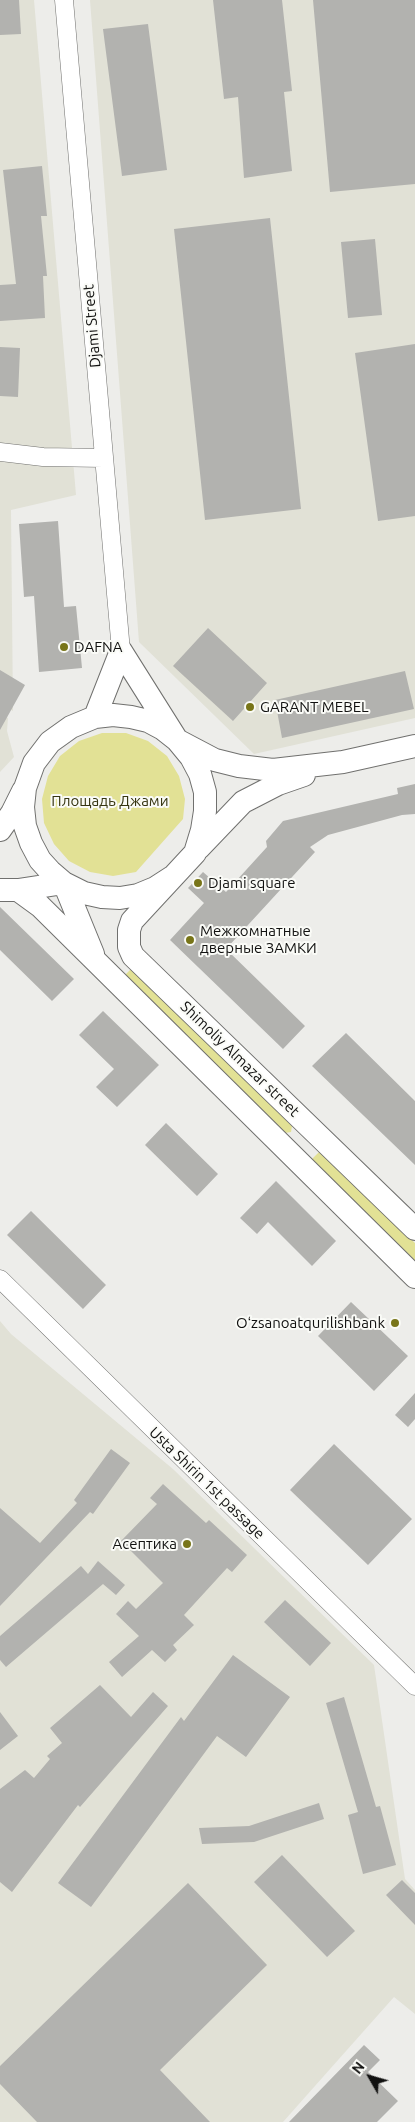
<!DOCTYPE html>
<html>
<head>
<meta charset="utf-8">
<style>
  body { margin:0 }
  #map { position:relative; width:415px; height:2122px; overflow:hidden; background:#ededea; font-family:Ubuntu,sans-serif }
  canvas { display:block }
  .north { position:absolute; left:345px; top:2052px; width:50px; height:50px; -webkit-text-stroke:4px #fafbf7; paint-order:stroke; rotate:308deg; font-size:14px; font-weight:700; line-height:20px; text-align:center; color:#111110 }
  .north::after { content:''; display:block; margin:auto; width:18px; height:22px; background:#111110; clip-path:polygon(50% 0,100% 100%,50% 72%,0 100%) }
</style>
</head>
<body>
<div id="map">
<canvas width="415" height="2122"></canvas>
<div class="north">N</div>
</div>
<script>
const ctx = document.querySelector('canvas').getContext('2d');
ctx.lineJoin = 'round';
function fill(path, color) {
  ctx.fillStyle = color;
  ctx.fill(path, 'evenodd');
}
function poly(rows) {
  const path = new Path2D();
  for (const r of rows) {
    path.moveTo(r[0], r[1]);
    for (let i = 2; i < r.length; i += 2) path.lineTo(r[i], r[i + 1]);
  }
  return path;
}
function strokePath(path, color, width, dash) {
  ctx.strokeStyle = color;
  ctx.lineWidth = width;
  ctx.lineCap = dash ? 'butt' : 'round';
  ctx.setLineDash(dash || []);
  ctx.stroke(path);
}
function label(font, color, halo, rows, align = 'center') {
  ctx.font = font + ' Ubuntu,sans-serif';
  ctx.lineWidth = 4;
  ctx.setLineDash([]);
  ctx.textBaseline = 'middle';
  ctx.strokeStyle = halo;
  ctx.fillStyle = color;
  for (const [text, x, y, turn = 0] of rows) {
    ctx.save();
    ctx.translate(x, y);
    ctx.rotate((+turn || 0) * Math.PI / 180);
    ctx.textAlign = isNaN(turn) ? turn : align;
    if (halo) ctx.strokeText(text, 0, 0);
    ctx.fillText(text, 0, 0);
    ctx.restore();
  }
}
fill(poly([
  [0,0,34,0,76,495,11,510,13,711,0,704],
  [90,0,415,0,415,718,254,754,139,642],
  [0,714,8,718,7,731,14,757,0,772],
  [0,1321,11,1334,173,1469,374,1665,405,1879,415,1890,415,2014,394,1997,283,2122,0,2122]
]), '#e1e1d6');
fill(poly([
  [102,733,126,733,148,741,167,756,179,776,185,799,183,819,136,872,113,876,90,872,69,861,54,844,44,823,42,799,48,776,60,756,79,741],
  [132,968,292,1126,291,1132,285,1133,124,976],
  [320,1151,415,1243,415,1261,311,1160]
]), '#e2e195');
fill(poly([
  [0,0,19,0,21,34,0,35],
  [213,0,282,0,292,91,284,92,292,171,244,178,238,97,224,99],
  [313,0,415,0,415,184,330,192],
  [148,24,167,170,122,176,103,29],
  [42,166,47,216,41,216,47,276,43,276,45,318,0,321,0,285,16,284,3,170],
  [270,218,301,509,205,520,174,229],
  [375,239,382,315,348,318,341,242],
  [415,344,415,516,378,521,355,353],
  [0,347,20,348,18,397,0,396],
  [58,521,64,607,76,606,82,668,39,672,34,596,24,597,19,524],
  [208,628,267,683,233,721,173,666],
  [0,670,25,685,0,730],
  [405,671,414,709,282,738,275,700],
  [415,784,415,814,402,815,328,835,310,847,315,852,226,949,305,1026,283,1049,170,940,204,903,188,888,203,872,226,892,267,847,266,841,283,821,398,794,397,788],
  [0,907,74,979,52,1001,0,950],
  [103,1011,159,1065,117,1107,96,1087,114,1069,79,1035],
  [346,1033,415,1101,415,1165,312,1066],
  [166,1123,218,1174,197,1196,145,1145],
  [276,1181,336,1241,312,1266,268,1222,257,1234,240,1218],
  [31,1211,106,1285,83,1309,7,1235],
  [351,1302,408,1356,374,1391,318,1336],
  [415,1393,415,1419,408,1427,395,1415],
  [334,1444,412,1519,368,1565,290,1490],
  [111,1449,130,1463,93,1514,90,1512,0,1606,0,1508,40,1543,77,1503,74,1500],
  [163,1484,206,1523,209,1520,247,1555,232,1572,227,1568,184,1615,194,1625,173,1645,177,1650,165,1662,152,1650,122,1677,109,1662,139,1636,116,1614,128,1601,136,1609,163,1583,121,1541,157,1504,150,1498],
  [98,1561,125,1585,116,1595,103,1584,6,1667,0,1660,0,1636,81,1566,88,1574],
  [285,1600,331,1643,310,1666,264,1622],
  [233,1655,290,1697,246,1757,217,1736,91,1907,58,1883,181,1717,184,1721],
  [100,1685,131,1717,153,1692,168,1706,80,1807,78,1805,12,1892,0,1882,0,1789,25,1770,34,1778,50,1759,47,1756,62,1743,50,1728],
  [344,1697,376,1807,380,1806,396,1865,363,1874,348,1815,358,1812,326,1703],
  [0,1712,18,1736,0,1750],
  [319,1803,324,1819,254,1842,202,1844,199,1828,249,1826],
  [282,1855,355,1931,327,1957,254,1882],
  [402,1880,415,1893,415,1925,386,1895],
  [188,1883,267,1965,160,2070,210,2122,37,2122,0,2084,0,2066],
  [364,2045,380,2060,368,2072,398,2101,377,2122,289,2122]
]), '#b2b2af');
const minor = poly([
  [64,0,121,651],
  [0,452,43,457,103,458],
  [0,1279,415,1686]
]);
const major = poly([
  [121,651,177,740,215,760,239,766,273,770,343,762,415,746],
  [95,717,121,651],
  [0,830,12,813,23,791],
  [199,848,243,802,278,784,304,775],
  [172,877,155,888,138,895,120,898,102,897,84,893,64,883,50,871,40,860,31,843,25,826,23,807,25,788,34,763,50,742,71,727,95,717,113,715,131,717,148,721,163,729,177,740,191,757,200,774,205,792,205,811,202,830,195,853,132,921,129,930,129,947,133,956,415,1229],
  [0,890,18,890,64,883,93,954],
  [18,890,40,906,415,1277]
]);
strokePath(minor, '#70706e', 19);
strokePath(major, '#70706e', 24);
strokePath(minor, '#fff', 18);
strokePath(major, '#fff', 22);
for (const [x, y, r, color] of [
  [64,647,5,"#787519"],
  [250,707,5,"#787519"],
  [198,883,5,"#787519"],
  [190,940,5,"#787519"],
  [395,1323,5,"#787519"],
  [187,1544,5,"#787519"]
]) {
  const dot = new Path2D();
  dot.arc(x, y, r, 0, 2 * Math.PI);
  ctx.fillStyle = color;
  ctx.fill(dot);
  strokePath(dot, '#fafbf7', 2);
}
label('15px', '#111110', '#fafbf7', [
  ["Djami Street",92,326,-95],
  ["Shimoliy Almazar street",240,1059,44],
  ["Usta Shirin 1st passage",207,1483,44]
]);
label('15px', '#111110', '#fafbf7', [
  ["DAFNA",74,647],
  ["GARANT MEBEL",260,707],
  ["Djami square",208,883],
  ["Межкомнатные",200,931],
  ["дверные ЗАМКИ",200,948],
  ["Oʻzsanoatqurilishbank",385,1323,"right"],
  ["Асептика",177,1544,"right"]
], 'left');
label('15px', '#363511', '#fafbf7', [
  ["Площадь Джами",110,801]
]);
</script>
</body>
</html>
